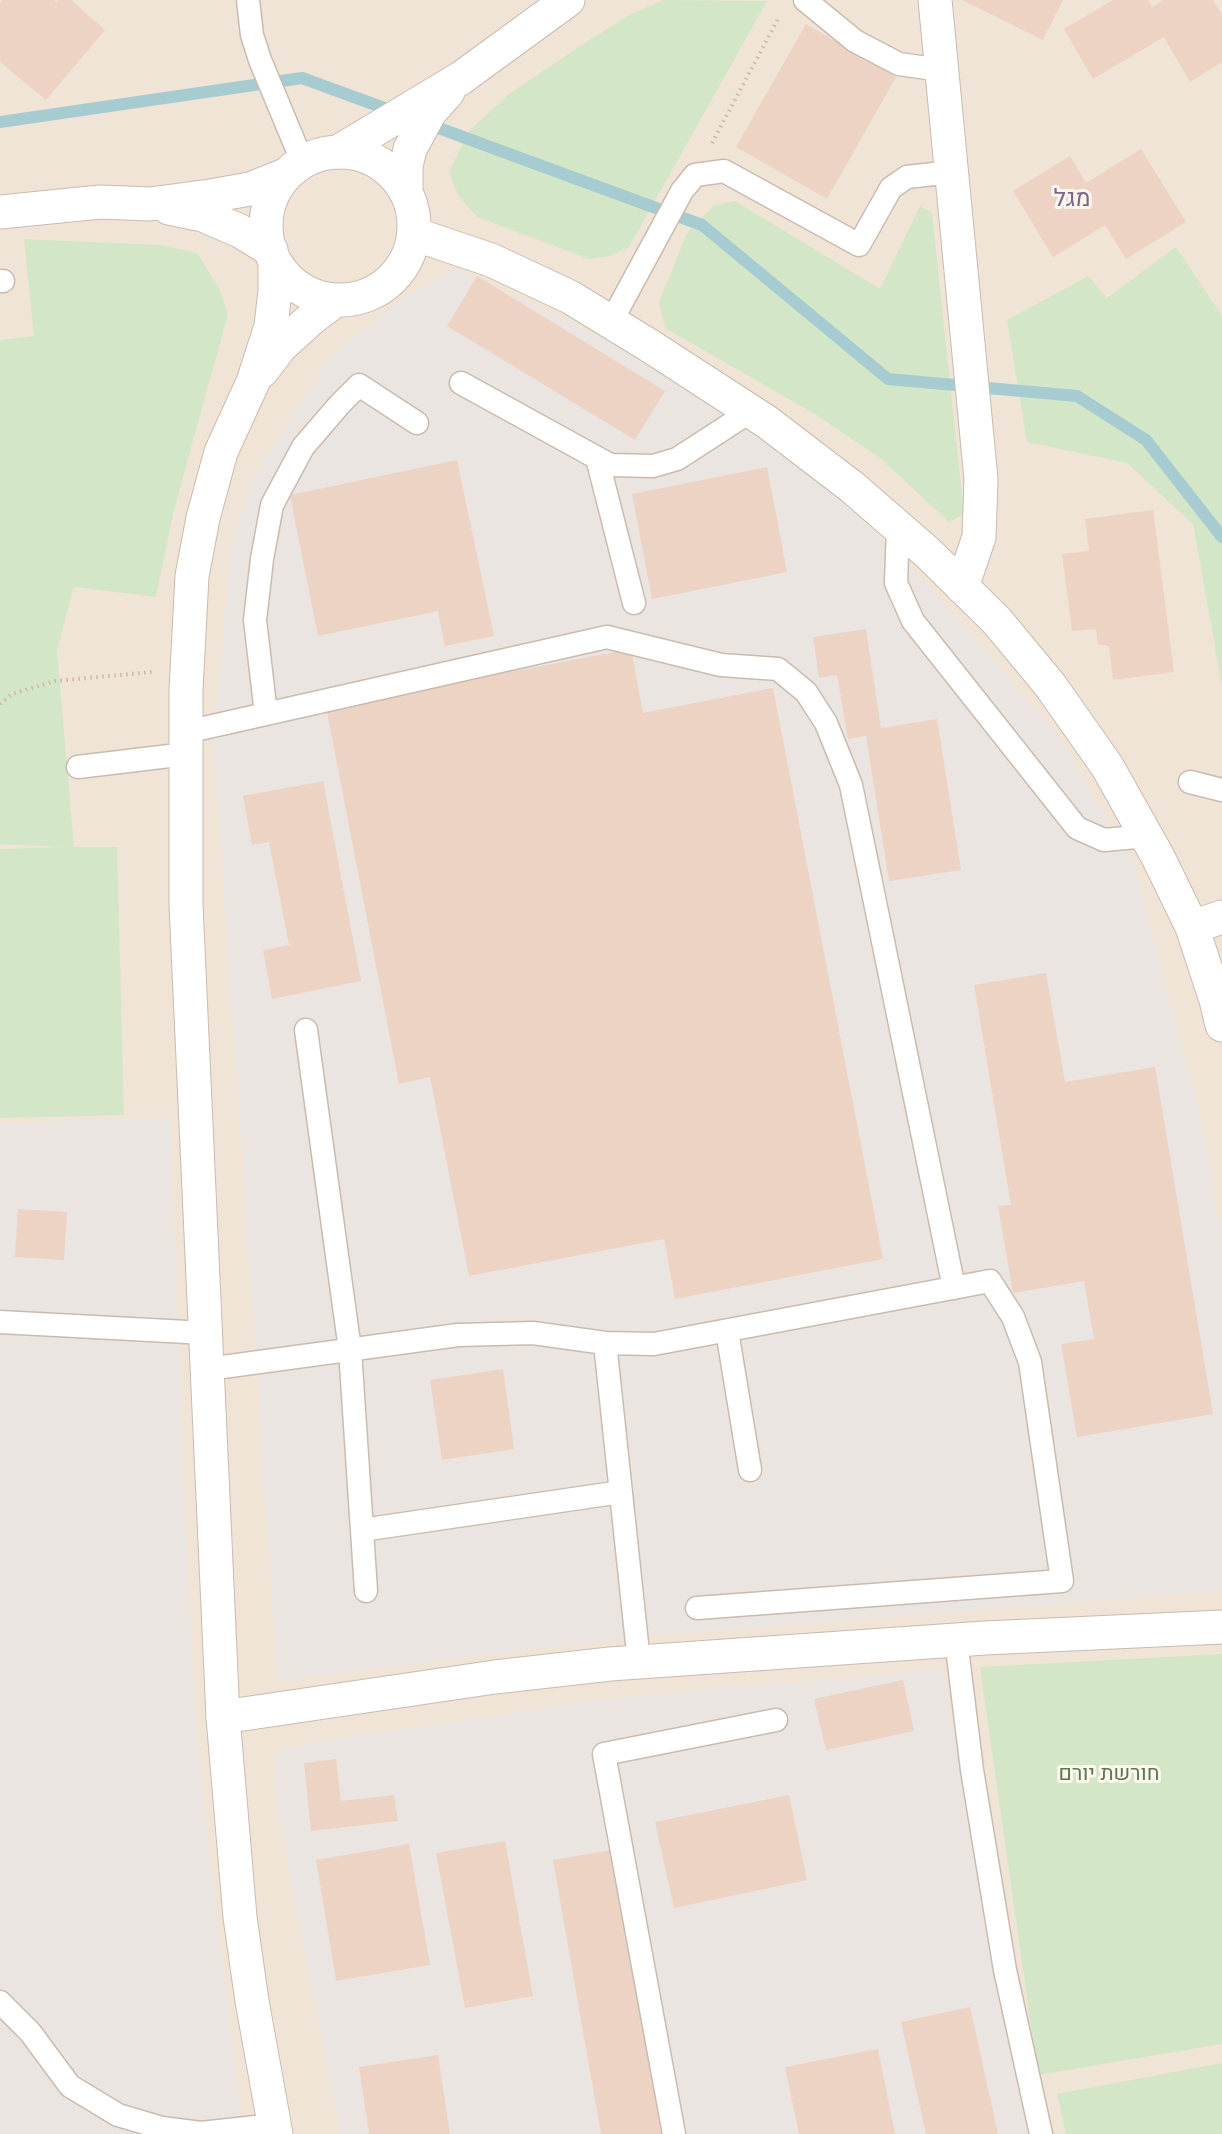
<!DOCTYPE html>
<html>
<head>
<meta charset="utf-8">
<style>
  body { margin:0 }
  canvas { display:block; background:#faf3e8 }
</style>
</head>
<body>
<canvas width="1222" height="2134"></canvas>
<script>
const ctx = document.querySelector('canvas').getContext('2d');
ctx.lineJoin = 'round';
function fill(path, color) {
  ctx.fillStyle = color;
  ctx.fill(path, 'evenodd');
}
function poly(rows) {
  const path = new Path2D();
  for (const r of rows) {
    if (r.length === 3) {
      path.moveTo(r[0] + r[2], r[1]);
      path.arc(r[0], r[1], r[2], 0, 2 * Math.PI);
      continue;
    }
    path.moveTo(r[0], r[1]);
    for (let i = 2; i < r.length; i += 2) path.lineTo(r[i], r[i + 1]);
  }
  return path;
}
function strokePath(path, color, width, dash) {
  ctx.strokeStyle = color;
  ctx.lineWidth = width;
  ctx.lineCap = dash ? 'butt' : 'round';
  ctx.setLineDash(dash || []);
  ctx.stroke(path);
}
function label(font, color, halo, rows, align = 'center') {
  ctx.font = font + ' "PT Sans",Heebo,sans-serif';
  ctx.lineWidth = 6;
  ctx.setLineDash([]);
  ctx.textBaseline = 'middle';
  ctx.strokeStyle = halo;
  ctx.fillStyle = color;
  for (const [text, x, y, turn = 0] of rows) {
    ctx.save();
    ctx.translate(x, y);
    ctx.rotate((+turn || 0) * Math.PI / 180);
    ctx.textAlign = isNaN(turn) ? turn : align;
    if (halo) ctx.strokeText(text, 0, 0);
    ctx.fillText(text, 0, 0);
    ctx.restore();
  }
}
fill(poly([
  [0,0,1222,0,1222,2134,0,2134]
]), '#f0e4d7');
fill(poly([
  [456,269,617,344,805,463,927,583,1054,731,1133,863,1197,1103,1222,1236,1222,1591,656,1635,278,1681,214,740,231,549,254,477,331,357,404,297],
  [170,1118,183,1478,196,1735,243,2134,0,2134,0,1123],
  [944,1670,1033,2134,340,2134,272,1776,280,1748,612,1698]
]), '#ebe5e1');
fill(poly([
  [664,0,767,1,629,247,610,256,589,259,477,217,458,195,449,172,469,131,509,94,583,44,633,13],
  [735,201,880,289,920,206,932,213,964,514,949,522,881,459,815,414,665,328,659,302,687,233,714,205],
  [24,239,161,245,197,253,220,290,228,314,174,510,156,597,74,587,57,650,74,847,117,847,124,1115,0,1118,0,849,62,847,0,844,0,340,34,336],
  [1176,247,1222,316,1222,686,1193,524,1127,463,1027,442,1007,320,1088,276,1107,298],
  [1222,1654,1222,2044,1038,2075,980,1667],
  [1222,2063,1222,2134,1066,2134,1057,2094]
]), '#d4e6c8');
strokePath(poly([
  [0,122,302,78,395,112],
  [425,123,702,225,888,379,1077,396,1146,440,1222,537]
]), '#a6cbd1', 12);
fill(poly([
  [2,0,54,0,56,2,58,0,71,0,105,30,46,100,0,62,0,3],
  [962,0,1063,0,1043,40],
  [1113,0,1148,0,1152,7,1163,0,1213,0,1222,15,1222,62,1190,82,1164,37,1093,79,1064,29],
  [806,24,896,77,827,199,736,147],
  [1141,149,1186,222,1126,259,1105,225,1053,257,1013,191,1070,156,1086,183],
  [477,276,665,391,635,440,447,326],
  [457,460,494,636,445,646,438,611,318,636,290,495],
  [767,467,787,572,652,599,632,494],
  [1153,510,1174,672,1113,680,1109,646,1098,644,1096,629,1072,631,1062,554,1089,551,1085,519],
  [866,629,881,728,937,719,961,870,889,881,866,736,848,739,837,675,819,678,813,637],
  [631,649,643,713,773,688,883,1259,675,1299,664,1239,469,1276,430,1077,399,1084,326,707],
  [323,781,361,981,272,999,263,950,289,945,269,842,252,845,243,796],
  [1046,973,1065,1082,1155,1067,1213,1414,1077,1437,1061,1344,1094,1339,1084,1281,1013,1293,998,1206,1011,1205,974,985],
  [18,1209,67,1212,64,1260,15,1257],
  [503,1369,514,1449,442,1460,430,1380],
  [903,1680,914,1731,826,1750,814,1699],
  [336,1759,341,1801,394,1795,398,1821,311,1831,304,1763],
  [789,1795,807,1880,674,1908,655,1822],
  [505,1841,533,1996,465,2008,436,1853],
  [409,1844,430,1965,336,1981,316,1860],
  [612,1850,661,2134,601,2134,553,1860],
  [970,2007,998,2134,926,2134,901,2022],
  [878,2049,895,2134,799,2134,785,2067],
  [438,2055,450,2134,369,2134,359,2067]
]), '#ecd3c3');
const lane = poly([
  [248,0,252,35,260,60,302,161],
  [805,0,855,41,899,64,941,70],
  [0,281,3,281],
  [611,322,682,191,695,175,724,171,859,245,891,188,907,177,952,172],
  [461,383,610,465,653,466,677,459,751,411],
  [597,458,634,603],
  [898,527,896,583,913,621,1077,828,1104,840,1147,836],
  [266,714,255,620,262,559,272,505,303,447,340,404,359,385,417,423],
  [186,732,607,637,721,665,778,669,806,692,826,723,851,785,954,1288],
  [78,767,186,754],
  [1190,782,1222,790],
  [306,1030,350,1350,366,1591],
  [0,1322,206,1333],
  [727,1331,750,1470],
  [605,1343,639,1662],
  [208,1369,458,1335,533,1333,605,1343,654,1344,990,1281,1013,1317,1030,1362,1062,1581,697,1608],
  [362,1530,621,1492],
  [956,1640,972,1770,1005,1970,1041,2134],
  [0,2002,30,2032,70,2086,118,2115,162,2128,201,2133,274,2125],
  [674,2134,604,1754,776,1720]
]);
const street = poly([
  [935,0,981,479,979,537,962,587],
  [338,152,461,78,568,0],
  [406,192,406,166,410,149,430,112,448,92],
  [169,208,203,215,240,231,271,250],
  [0,212,100,202,150,204,210,196,250,189,285,175],
  [414,234,491,260,570,297,650,346,767,422,852,487,928,553,997,621,1050,685,1107,766,1158,857,1192,927,1216,1000,1222,1025],
  [1192,927,1222,917],
  [223,1717,495,1677,610,1664,985,1638,1222,1627]
]);
const secondary = poly([
  [340,226,74],
  [275,263,275,291,271,326,253,382,221,452,203,518,192,576,186,690,186,905,223,1717,240,1917,252,2001,276,2134],
  [262,371,281,346,312,318,336,300]
]);
strokePath(lane, '#cabbaf', 25);
strokePath(street, '#cabbaf', 35);
strokePath(secondary, '#ccbbad', 35);
strokePath(poly([
  [712,143,779,17],
  [0,704,12,694,55,681,152,672]
]), '#d1b6a6', 4, [1.5, 4.5]);
strokePath(lane, '#fff', 22);
strokePath(street, '#fff', 33);
strokePath(secondary, '#fff', 33);
label('21px', '#5a7a4c', '#fdf7ee', [
  ["חורשת יורם",1109,1774]
]);
label('24px', '#7f668c', '#fdf7ee', [
  ["מגל",1072,199]
]);
</script>
</body>
</html>
